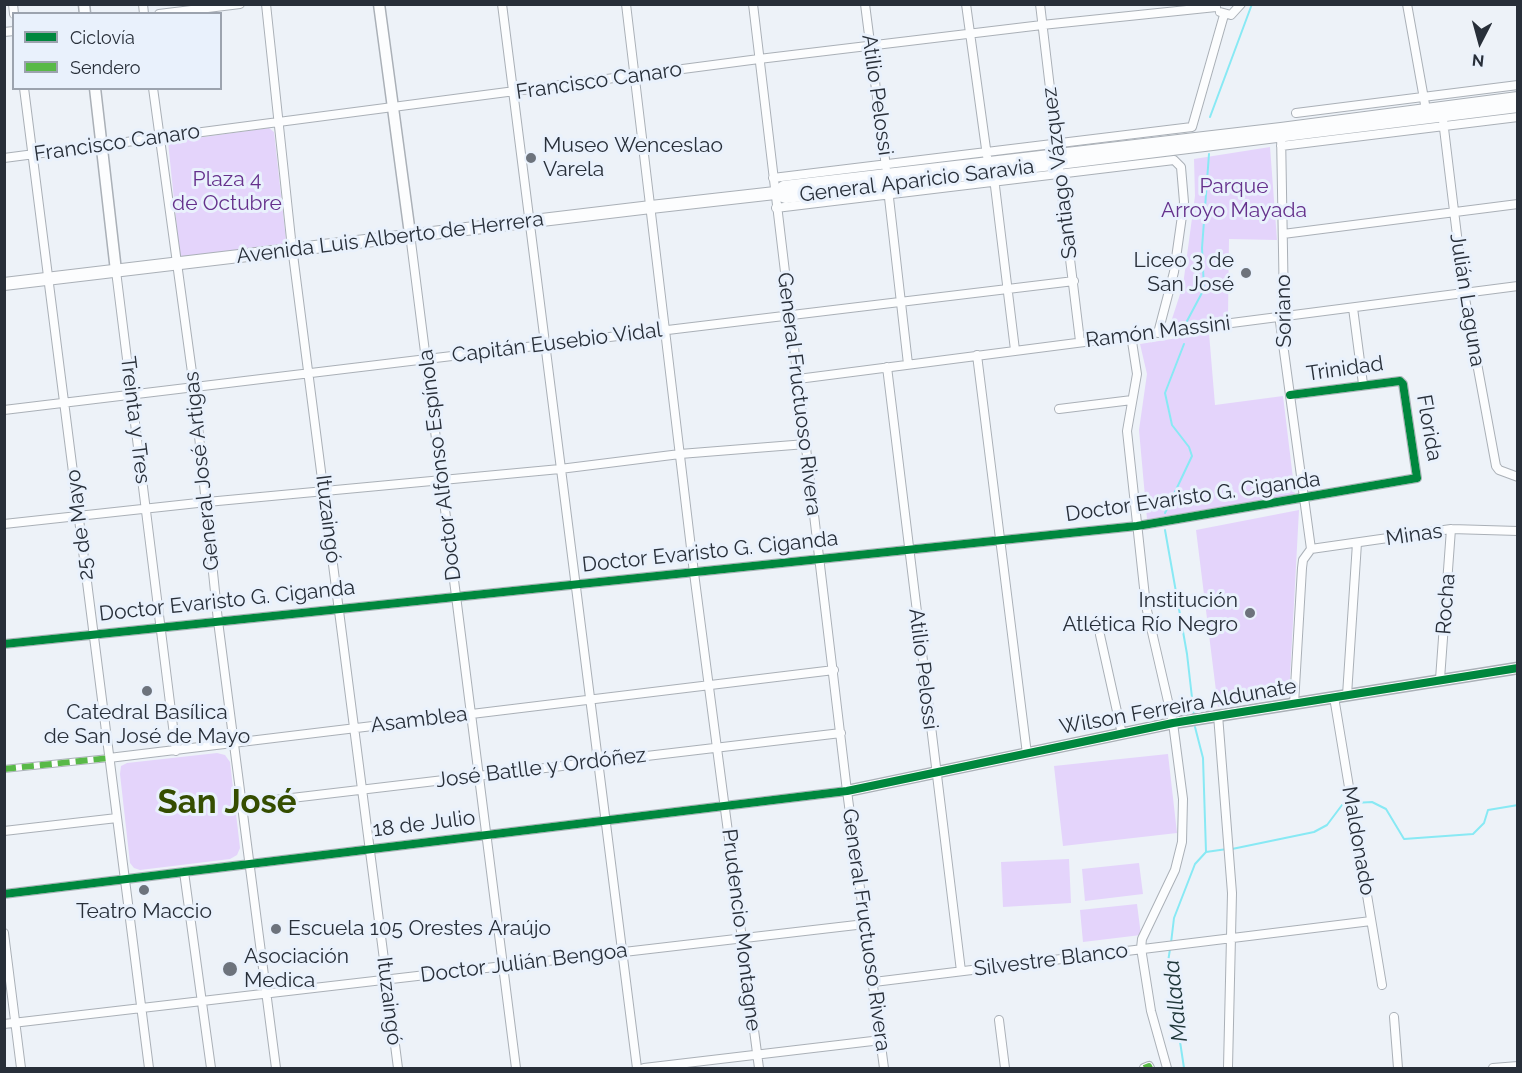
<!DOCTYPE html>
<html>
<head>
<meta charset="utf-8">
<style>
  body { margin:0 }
  #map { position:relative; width:1522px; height:1073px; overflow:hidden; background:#edf2f8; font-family:Raleway,sans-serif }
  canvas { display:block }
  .frame { position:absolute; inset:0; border:6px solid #282f39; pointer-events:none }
  .legend { position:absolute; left:12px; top:12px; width:210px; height:78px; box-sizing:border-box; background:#e9f1fc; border:2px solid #9ca3ae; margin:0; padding:8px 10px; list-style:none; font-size:18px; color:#282f39 }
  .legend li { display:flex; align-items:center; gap:12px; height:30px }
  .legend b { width:30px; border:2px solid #9ca3ae }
  .north { position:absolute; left:1450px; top:12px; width:60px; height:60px; -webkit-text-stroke:4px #e9f1fc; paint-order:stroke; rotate:186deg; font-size:16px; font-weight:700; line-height:24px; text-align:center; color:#282f39 }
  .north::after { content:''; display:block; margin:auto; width:21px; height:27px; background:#282f39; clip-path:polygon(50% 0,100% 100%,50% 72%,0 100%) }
</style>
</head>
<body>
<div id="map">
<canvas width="1522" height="1073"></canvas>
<div class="frame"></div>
<ul class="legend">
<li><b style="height:8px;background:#00873e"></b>Ciclovía</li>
<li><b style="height:8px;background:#58b947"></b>Sendero</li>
</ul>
<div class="north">N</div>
</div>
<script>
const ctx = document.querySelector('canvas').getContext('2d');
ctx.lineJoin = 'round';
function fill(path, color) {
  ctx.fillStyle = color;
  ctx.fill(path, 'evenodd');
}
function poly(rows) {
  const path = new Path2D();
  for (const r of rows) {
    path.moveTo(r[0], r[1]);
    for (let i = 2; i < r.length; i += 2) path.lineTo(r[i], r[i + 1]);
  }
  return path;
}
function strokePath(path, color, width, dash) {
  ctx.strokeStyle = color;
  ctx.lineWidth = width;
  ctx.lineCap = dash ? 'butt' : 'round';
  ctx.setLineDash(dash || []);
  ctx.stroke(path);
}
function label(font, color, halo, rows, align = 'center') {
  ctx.font = font + ' Raleway,sans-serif';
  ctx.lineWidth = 6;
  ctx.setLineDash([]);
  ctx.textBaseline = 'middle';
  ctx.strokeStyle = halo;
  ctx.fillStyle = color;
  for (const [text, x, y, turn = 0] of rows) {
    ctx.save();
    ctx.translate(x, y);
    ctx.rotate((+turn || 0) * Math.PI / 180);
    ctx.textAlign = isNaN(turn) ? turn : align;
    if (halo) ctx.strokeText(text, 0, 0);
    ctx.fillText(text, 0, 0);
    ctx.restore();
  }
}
fill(poly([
  [269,128,274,132,286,240,285,245,184,259,180,257,168,142],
  [1270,147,1277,240,1229,239,1228,316,1170,325,1183,285,1195,196,1194,159],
  [1209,333,1215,405,1283,396,1295,495,1147,519,1139,430,1147,374,1140,344],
  [1299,510,1289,696,1218,707,1196,530],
  [217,753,225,755,230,762,240,848,237,855,230,859,140,870,134,868,130,863,120,774,121,766,127,763],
  [1168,754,1177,833,1063,846,1054,766],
  [1069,859,1071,903,1003,907,1001,862],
  [1139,863,1143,894,1085,901,1082,869],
  [1137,904,1141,935,1083,942,1080,910]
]), '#e4d4fb');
strokePath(poly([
  [1210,117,1252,4],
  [1187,321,1204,289,1202,248,1209,154],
  [1165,513,1192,456,1189,447,1172,425,1165,393,1184,344],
  [1165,530,1187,654,1194,715],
  [1354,803,1372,802,1386,809,1404,839,1473,834,1484,823,1488,810,1518,805],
  [1232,849,1314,832,1327,825,1342,805,1348,804],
  [1206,852,1227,849],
  [1171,943,1174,918,1195,864,1206,852,1203,758,1195,727],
  [1170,949,1168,962,1184,1068]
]), '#88e9f4', 2);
const pedestrian = poly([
  [4,769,109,758]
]);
const minor = poly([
  [13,4,14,14],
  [143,4,144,14],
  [266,4,291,239,398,1068],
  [502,4,637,1068],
  [626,4,694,573,759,1068],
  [753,4,847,791,884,1068],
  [865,4,886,167],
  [966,4,987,156],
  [1040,4,1057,147],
  [1407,4,1426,110],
  [1220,12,1231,15,1241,4],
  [159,14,240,4],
  [4,32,14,31],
  [24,88,149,1068],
  [153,88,194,387,218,621,276,1068],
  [1442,112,1464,293,1496,466,1499,470,1518,477],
  [1296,113,1518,85],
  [1281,132,1284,310,1280,322,1311,549,1303,560,1302,568,1294,704],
  [1281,146,1518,117],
  [4,158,759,59,1042,25,1216,7],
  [1059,169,1080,341],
  [773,178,1192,127,1224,15],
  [994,178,1015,350],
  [888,189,908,364],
  [776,208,1174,160,1181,167,1184,202,1174,272,1158,333],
  [410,234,516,1068],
  [1283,234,1518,204],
  [116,271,176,751],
  [1353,308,1363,384],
  [1131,335,1137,374,1127,431,1146,606,1173,723,1183,799,1182,842,1175,870,1142,939,1141,948,1151,1011,1167,1068],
  [977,355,1027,754],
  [887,367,961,971],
  [798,379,1518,286],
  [1059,409,1132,400],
  [4,410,1074,281],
  [4,524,207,502,560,469,680,454,806,444],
  [1311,549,1451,529,1518,531],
  [1100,635,1122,734],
  [4,644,1137,526,1417,478,1403,384,1400,381,1290,395],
  [1440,679,1451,529],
  [1347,695,1357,543],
  [1334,697,1382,985],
  [1218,715,1232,893,1228,1067],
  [109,758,834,670],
  [241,804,841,733],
  [4,831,117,818],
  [184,872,211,1068],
  [4,894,847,791],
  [4,933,21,1068],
  [874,982,1371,921],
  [1394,1017,1398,1068],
  [999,1020,1005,1068],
  [4,1024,865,924],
  [644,1068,881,1040],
  [1144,1068,1149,1066,1150,1068],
  [1493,1068,1518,1066]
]);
const tertiary = poly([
  [84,4,85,14],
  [379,4,410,234],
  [95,88,116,271],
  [847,791,1173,723,1518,668]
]);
const secondary = poly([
  [775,193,784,187,1281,129,1518,98],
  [4,284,651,207,775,193,786,197,1518,106]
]);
strokePath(pedestrian, '#aab0b7', 8);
strokePath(minor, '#aab0b7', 10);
strokePath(tertiary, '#aab0b7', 13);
strokePath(secondary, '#aab0b7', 14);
strokePath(pedestrian, '#fcfdfe', 6);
strokePath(minor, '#fcfdfe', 8);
strokePath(tertiary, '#fcfdfe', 10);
strokePath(secondary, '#fcfdfe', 12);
strokePath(poly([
  [4,769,109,758],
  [1144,1068,1149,1066,1150,1068]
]), '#58b947', 6, [12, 6]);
strokePath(poly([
  [4,644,1137,526,1417,478,1403,384,1400,381,1290,395],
  [4,894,847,791,1173,723,1518,668]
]), '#00873e', 8);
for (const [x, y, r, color] of [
  [531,158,6,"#6d737c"],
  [1246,273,6,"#6d737c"],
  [1250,613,6,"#6d737c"],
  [147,691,6,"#6d737c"],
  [144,890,6,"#6d737c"],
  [276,929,6,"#6d737c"],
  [230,969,8,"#6d737c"]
]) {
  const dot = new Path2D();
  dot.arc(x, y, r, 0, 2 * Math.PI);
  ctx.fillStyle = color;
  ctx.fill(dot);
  strokePath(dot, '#e9f1fc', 2);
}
label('21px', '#282f39', '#e9f1fc', [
  ["Francisco Canaro",599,81,-8],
  ["Atilio Pelossi",877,95,82],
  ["Francisco Canaro",117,143,-8],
  ["Santiago Vázquez",1060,173,-97],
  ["General Aparicio Saravia",917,181,-7],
  ["Avenida Luis Alberto de Herrera",390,238,-7],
  ["Julián Laguna",1467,300,81],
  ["Soriano",1284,311,-91],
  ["Ramón Massini",1158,332,-7],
  ["Capitán Eusebio Vidal",557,343,-7],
  ["Trinidad",1345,369,-8],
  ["General Fructuoso Rivera",799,394,83],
  ["Treinta y Tres",135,420,83],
  ["Florida",1429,428,80],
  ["Doctor Alfonso Espínola",440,465,-97],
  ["General José Artigas",202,471,-96],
  ["Doctor Evaristo G. Ciganda",1193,497,-8],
  ["Ituzaingó",328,519,83],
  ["25 de Mayo",80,525,-97],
  ["Minas",1414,535,-8],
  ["Doctor Evaristo G. Ciganda",710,552,-6],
  ["Doctor Evaristo G. Ciganda",227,601,-6],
  ["Rocha",1446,604,-86],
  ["Atilio Pelossi",923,669,83],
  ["Wilson Ferreira Aldunate",1178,707,-10],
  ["Asamblea",419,720,-7],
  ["José Batlle y Ordóñez",541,768,-7],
  ["18 de Julio",424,824,-7],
  ["Maldonado",1358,841,80],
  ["Prudencio Montagne",741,930,83],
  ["General Fructuoso Rivera",866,930,82],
  ["Silvestre Blanco",1051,960,-7],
  ["Doctor Julián Bengoa",524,963,-7],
  ["Ituzaingó",389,1001,83]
]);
label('21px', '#282f39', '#e9f1fc', [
  ["Museo Wenceslao",543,146],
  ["Varela",543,170],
  ["Liceo 3 de",1234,261,"right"],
  ["San José",1234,285,"right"],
  ["Institución",1238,601,"right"],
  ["Atlética Río Negro",1238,625,"right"],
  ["Catedral Basílica",147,713,"center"],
  ["de San José de Mayo",147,737,"center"],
  ["Teatro Maccio",144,912,"center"],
  ["Escuela 105 Orestes Araújo",288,929],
  ["Asociación",244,957],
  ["Medica",244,981]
], 'left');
label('21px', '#65318c', '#e9f1fc', [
  ["Plaza 4",227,180],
  ["de Octubre",227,204],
  ["Parque",1234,187],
  ["Arroyo Mayada",1234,211]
]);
label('italic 22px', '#20373a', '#e9f1fc', [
  ["Mallada",1176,1001,-96]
]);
label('bold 33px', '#354d00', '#e9f1fc', [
  ["San José",227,803]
]);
</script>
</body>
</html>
